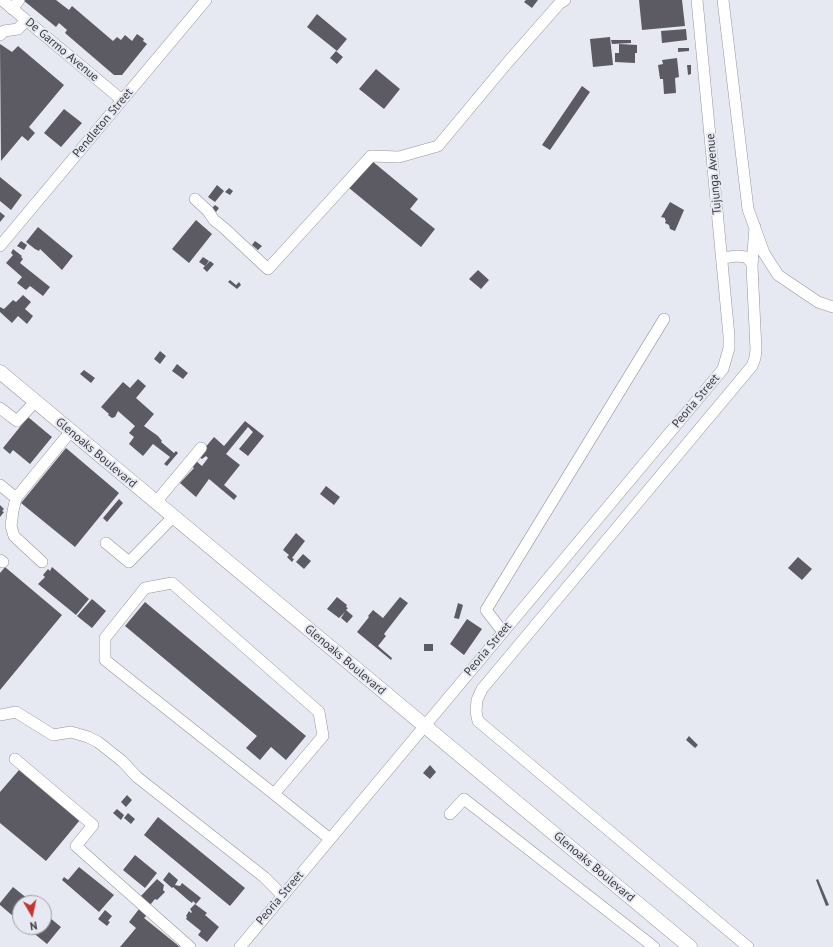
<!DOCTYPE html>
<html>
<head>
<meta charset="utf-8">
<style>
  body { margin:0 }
  #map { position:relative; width:833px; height:947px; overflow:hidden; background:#e7e9f2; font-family:"PT Sans",sans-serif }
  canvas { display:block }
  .north { position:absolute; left:12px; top:895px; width:40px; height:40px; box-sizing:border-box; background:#e7e9f2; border:1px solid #a2a4ab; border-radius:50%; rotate:171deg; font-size:11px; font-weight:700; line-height:16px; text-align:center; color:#3b3c40 }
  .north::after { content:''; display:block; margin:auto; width:14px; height:18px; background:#c33531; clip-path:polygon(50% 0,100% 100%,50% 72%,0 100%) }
</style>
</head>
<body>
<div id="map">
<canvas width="833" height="947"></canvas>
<div class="north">N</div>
</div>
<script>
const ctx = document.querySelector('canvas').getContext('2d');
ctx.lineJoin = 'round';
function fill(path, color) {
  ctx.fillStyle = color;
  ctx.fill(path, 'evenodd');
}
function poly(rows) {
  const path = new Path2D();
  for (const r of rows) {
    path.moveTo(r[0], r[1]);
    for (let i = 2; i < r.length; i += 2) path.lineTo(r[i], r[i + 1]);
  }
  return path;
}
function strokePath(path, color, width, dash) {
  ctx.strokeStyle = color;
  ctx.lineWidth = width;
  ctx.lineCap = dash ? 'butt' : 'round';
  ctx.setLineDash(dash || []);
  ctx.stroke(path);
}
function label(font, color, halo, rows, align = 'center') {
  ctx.font = font + ' "PT Sans",sans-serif';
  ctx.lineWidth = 4;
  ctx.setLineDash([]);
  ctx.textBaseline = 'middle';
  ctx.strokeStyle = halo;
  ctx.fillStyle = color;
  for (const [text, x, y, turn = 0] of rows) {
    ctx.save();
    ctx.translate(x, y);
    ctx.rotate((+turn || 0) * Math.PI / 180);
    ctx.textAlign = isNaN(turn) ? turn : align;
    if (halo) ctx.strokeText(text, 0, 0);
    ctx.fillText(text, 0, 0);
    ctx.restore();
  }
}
fill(poly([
  [23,0,56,0,69,10,72,6,113,41,117,37,121,40,125,35,132,41,137,34,144,39,143,41,147,44,122,75,114,75,65,33,67,30,59,23,56,27],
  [526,0,538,0,532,8,524,2],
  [639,0,682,0,685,26,642,30],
  [317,14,347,39,337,51,307,27],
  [686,29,687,40,662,43,661,31],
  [610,37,613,65,593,67,590,39],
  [611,40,631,40,631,43,612,44],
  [0,44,12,52,18,46,64,85,29,127,35,133,28,141,22,136,1,161],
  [619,44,637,45,637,53,635,53,635,63,615,62,615,53,619,53],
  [678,48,689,48,689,51,678,52],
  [336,51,343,57,337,64,330,58],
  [677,58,679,77,675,78,676,93,664,94,663,79,660,79,658,65,663,64,662,60],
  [687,65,691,65,691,74,688,75],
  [376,69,400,89,384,109,359,89],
  [582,86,590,92,550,150,542,145],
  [64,109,82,123,61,147,44,133],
  [372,161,418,199,410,209,435,229,421,247,349,188],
  [0,177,22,195,11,210,0,201],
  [217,185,224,191,215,202,208,197],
  [229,188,233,191,230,195,225,192],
  [670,202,684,210,675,231,670,229,669,225,665,223,666,220,665,220,665,218,661,217],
  [215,205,219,208,216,212,212,208],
  [0,212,5,216,0,222],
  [196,220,212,234,189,263,172,249],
  [38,227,73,256,62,270,40,249,39,251,35,249,26,242],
  [21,241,27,245,24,250,17,246],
  [255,241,262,246,258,250,252,245],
  [13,249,22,256,21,257,23,259,20,263,50,287,43,296,30,286,26,290,17,283,22,277,6,263,13,255,11,253],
  [203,257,209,261,205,266,199,262],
  [210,261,214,264,207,272,203,268],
  [478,270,489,280,481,289,469,279],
  [230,280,236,285,239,282,241,285,237,289,228,282],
  [23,295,31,302,25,309,33,316,27,324,18,316,12,323,0,312,0,307,4,309,13,300,16,302],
  [160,351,166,356,160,364,154,359],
  [177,364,188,373,183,379,172,371],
  [84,370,95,378,91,383,80,374],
  [138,379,146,386,136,398,154,414,144,426,158,436,162,441,161,442,174,453,176,451,178,453,167,466,164,464,170,457,153,444,143,456,129,444,134,437,129,433,135,426,118,411,115,417,112,418,108,415,109,414,101,407,123,382,130,388],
  [28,417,52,437,30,464,13,450,10,454,3,448],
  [245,421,264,436,248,456,239,449,253,432,248,427,226,454,240,465,224,485,237,496,234,500,209,479,196,497,180,483,194,468,191,466,196,461,202,466,208,458,206,456,202,459,198,456,214,437,224,446],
  [66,448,119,493,75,547,21,503],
  [326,486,340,497,334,505,320,494],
  [119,499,123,503,107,522,103,518],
  [0,505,4,509,2,511,4,512,0,517],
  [296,533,305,541,292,558,294,559,292,562,287,557,289,555,283,550],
  [303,554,311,561,304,569,296,562],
  [798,557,812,569,802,580,788,568],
  [5,567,62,615,0,690,0,573],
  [52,567,89,599,76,615,38,584,45,577,43,575,48,569,50,571],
  [337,597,347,605,346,607,348,608,346,610,353,616,347,623,341,618,345,612,339,618,327,609],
  [400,597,408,603,384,634,386,636,378,646,392,658,391,660,357,632,369,617,368,616,373,610,383,618],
  [92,599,106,611,92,628,77,616],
  [145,602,306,736,286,760,271,747,260,760,246,748,257,736,125,626],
  [458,603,463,605,459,619,454,618],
  [467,619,482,629,464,655,450,644],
  [424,644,433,644,433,651,424,651],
  [689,736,698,745,695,748,686,740],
  [430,765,436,772,430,779,423,773],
  [19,770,80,820,46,861,0,823,0,792],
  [127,795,132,800,126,807,121,802],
  [117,809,124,815,121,820,113,813],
  [128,813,135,819,131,824,124,818],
  [158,817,245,888,230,906,144,835],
  [135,855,157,873,145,888,123,870],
  [79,867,114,895,99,912,62,880,64,877,68,880],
  [169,872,178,880,175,885,180,886,182,883,201,898,196,904,193,901,192,903,188,900,173,887,172,888,163,880],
  [157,879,164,885,163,890,165,892,157,900,155,899,150,905,140,897],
  [818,879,829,905,826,906,816,880],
  [13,887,33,903,20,903,20,922,0,905,0,903],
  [195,904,207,913,205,915,219,927,207,942,198,935,201,931,186,919,187,917,186,916,189,911,191,913,192,912,190,909],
  [139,909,147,915,144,918,180,947,120,947,136,928,129,922],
  [105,910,112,916,108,921,110,922,107,926,98,919],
  [44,913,61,927,47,944,26,927,44,927]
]), '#5c5b63');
const minor = poly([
  [2,0,122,100],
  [723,0,748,209,764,253,778,275,818,302,833,307],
  [12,9,19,0],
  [0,35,4,31,18,29,26,20],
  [195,199,208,211,214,220,224,228,268,269,371,156,399,157,438,146,508,62,559,4,565,0],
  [0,246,206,0],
  [722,258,737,256,746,257,752,263],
  [0,408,17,421,35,402],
  [0,485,16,498],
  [156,502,201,448],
  [106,543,129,562,173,517],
  [0,560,3,562],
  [42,562,14,536,11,526,13,511,16,498,71,431],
  [503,632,486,610,664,319],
  [0,715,16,712,53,735,71,732,88,737,98,742,122,761,137,777,264,877,283,896],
  [15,759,93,825,76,846,190,947],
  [274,794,323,736,319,712,172,583,145,588,105,638,105,660,274,794,330,839],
  [450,814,464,799,654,947],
  [240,947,723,369,729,348,729,336,697,0],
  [748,947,478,721,476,712,477,700,482,689,752,366,755,358,756,350,752,266,755,227]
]);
const major = poly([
  [0,372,690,947]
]);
strokePath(minor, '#93959d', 12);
strokePath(major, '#93959d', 15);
strokePath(minor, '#fff', 11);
strokePath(major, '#fff', 14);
label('12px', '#3b3c40', '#e7e9f2', [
  ["De Garmo Avenue",62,50,40],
  ["Pendleton Street",103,123,-50],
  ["Tujunga Avenue",714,174,-95],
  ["Peoria Street",696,401,-50],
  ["Glenoaks Boulevard",96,453,40],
  ["Peoria Street",488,649,-50],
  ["Glenoaks Boulevard",345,660,40],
  ["Glenoaks Boulevard",594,867,40],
  ["Peoria Street",280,898,-50]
]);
</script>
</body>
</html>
